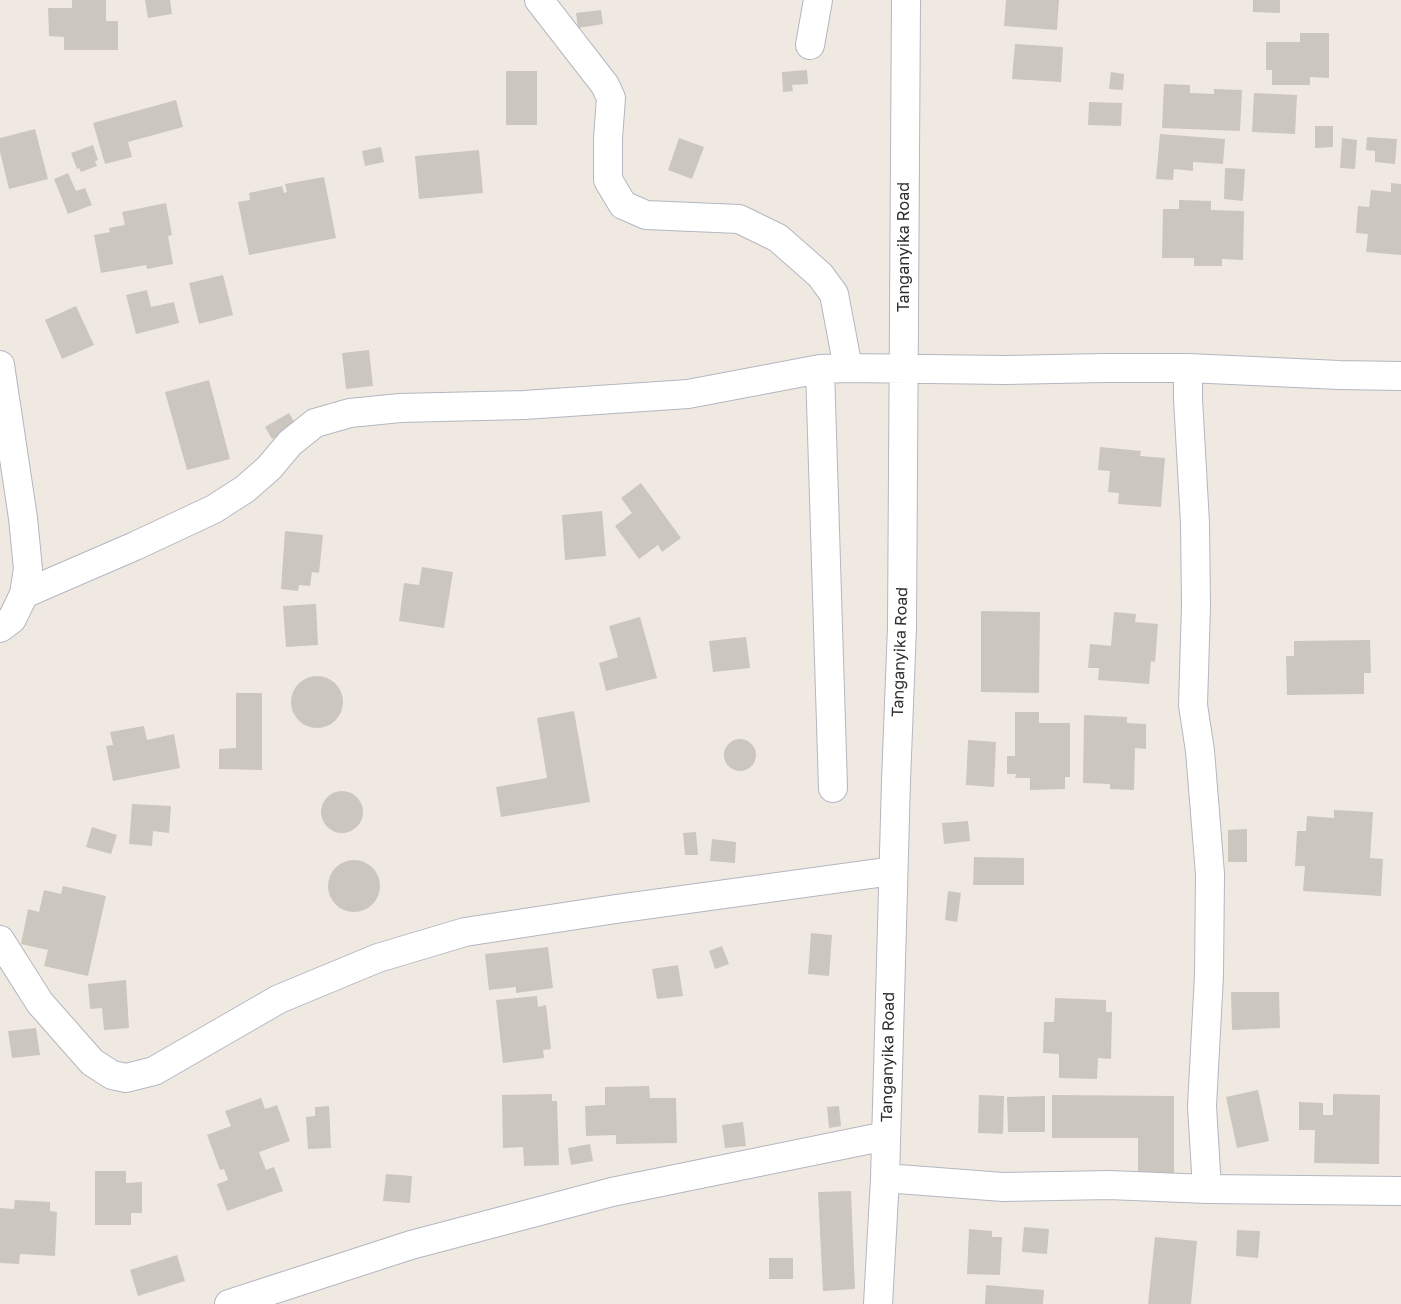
<!DOCTYPE html>
<style>
body{margin:0}
canvas{display:block;background:#efe9e1}
</style>
<canvas width="1401" height="1304"></canvas>
<script>
const context = document.querySelector('canvas').getContext('2d');
context.lineJoin = 'round';
function fill(path, color) {
  context.fillStyle = color;
  context.fill(path, 'evenodd');
}
function poly(rows) {
  const path = new Path2D();
  for (const r of rows) {
    if (r.length === 3) {
      path.moveTo(r[0] + r[2], r[1]);
      path.arc(r[0], r[1], r[2], 0, 2 * Math.PI);
      continue;
    }
    path.moveTo(r[0], r[1]);
    for (let i = 2; i < r.length; i += 2) path.lineTo(r[i], r[i + 1]);
  }
  return path;
}
function stroke(path, color, width, dash) {
  context.strokeStyle = color;
  context.lineWidth = width;
  context.lineCap = dash ? 'butt' : 'round';
  context.setLineDash(dash || []);
  context.stroke(path);
}
function write(font, color, halo, rows, align = 'center') {
  context.font = font + ' "Golos Text",sans-serif';
  context.lineWidth = 4.5;
  context.setLineDash([]);
  context.textBaseline = 'middle';
  context.strokeStyle = halo;
  context.fillStyle = color;
  for (const [text, x, y, turn = 0] of rows) {
    context.save();
    context.translate(x, y);
    context.rotate((+turn || 0) * Math.PI / 180);
    context.textAlign = isNaN(turn) ? turn : align;
    if (halo) context.strokeText(text, 0, 0);
    context.fillText(text, 0, 0);
    context.restore();
  }
}
const building = poly([
 [72,0,106,0,106,21,118,21,118,50,64,50,64,37,49,36,48,8,72,8],
 [145,0,170,0,172,14,148,18],
 [1006,0,1059,0,1057,30,1004,26],
 [1253,0,1280,0,1280,13,1253,12],
 [601,10,603,24,578,28,576,13],
 [1300,33,1329,33,1329,78,1310,77,1310,85,1272,85,1272,70,1266,70,1266,42,1300,42],
 [1015,44,1063,47,1061,82,1012,79],
 [807,70,808,84,792,85,793,91,783,92,782,72],
 [506,71,537,71,537,125,506,125],
 [1111,72,1124,74,1123,90,1109,89],
 [1164,84,1190,85,1190,93,1214,94,1214,89,1242,90,1240,131,1162,128],
 [1254,93,1297,95,1295,134,1252,132],
 [176,100,183,127,128,142,132,157,105,164,93,123],
 [1089,102,1122,103,1121,126,1088,125],
 [1315,126,1333,126,1333,147,1315,148],
 [35,129,48,179,9,189,0,152,0,138],
 [1160,134,1225,139,1223,164,1193,162,1193,171,1174,169,1173,180,1156,179],
 [1367,137,1397,139,1395,164,1375,162,1375,151,1366,150],
 [679,138,704,147,692,179,668,170],
 [1342,138,1357,140,1355,169,1340,168],
 [93,145,98,160,95,161,97,166,81,172,79,168,77,169,71,153],
 [381,147,384,162,365,166,362,151],
 [479,150,483,193,419,199,415,156],
 [1225,168,1245,169,1243,201,1224,199],
 [68,173,76,191,85,188,92,205,68,214,54,179],
 [324,177,336,238,249,255,238,202,250,200,249,193,282,186,284,193,287,192,285,184],
 [1391,183,1401,184,1401,255,1366,252,1368,234,1356,233,1358,206,1369,207,1371,190,1391,192],
 [1179,200,1211,201,1211,210,1244,211,1243,260,1222,259,1222,266,1194,266,1194,258,1162,258,1163,209,1179,209],
 [166,203,172,235,168,236,173,264,147,269,146,265,101,273,94,235,110,232,109,228,125,225,122,212],
 [223,275,233,315,199,324,189,283],
 [147,290,151,307,174,302,179,323,136,334,126,295],
 [76,306,94,345,62,359,45,320],
 [369,350,373,386,346,389,342,353],
 [209,380,230,459,187,470,165,392],
 [289,413,296,425,272,439,265,427],
 [1100,447,1141,451,1140,456,1165,458,1161,507,1118,504,1119,493,1108,492,1110,471,1098,470],
 [641,483,681,538,662,552,658,545,639,559,615,526,632,513,621,498],
 [602,511,606,556,565,560,562,515],
 [285,531,323,535,319,573,312,572,310,586,299,585,298,591,281,589],
 [422,567,453,572,444,628,399,621,404,583,419,585],
 [316,604,318,645,286,647,283,606],
 [981,611,1040,612,1039,693,981,692],
 [1114,612,1136,614,1135,622,1158,624,1155,662,1151,661,1149,684,1098,680,1099,668,1088,668,1090,644,1111,646],
 [640,617,657,678,606,691,599,663,618,657,609,626],
 [746,637,750,668,713,672,709,641],
 [1370,640,1371,673,1364,673,1364,694,1287,695,1286,656,1294,656,1294,641],
 [317,702,26],
 [236,693,262,693,262,770,219,769,219,749,236,748],
 [574,711,590,802,501,817,496,787,547,778,537,718],
 [1015,712,1039,712,1039,723,1070,723,1070,777,1065,777,1065,789,1030,790,1030,778,1015,778,1016,774,1007,774,1007,756,1015,756],
 [1084,715,1127,717,1127,723,1146,724,1146,749,1135,748,1134,790,1110,789,1110,784,1083,783],
 [144,726,147,740,174,734,180,768,113,781,106,746,113,745,110,732],
 [740,755,16],
 [968,740,996,742,994,787,966,785],
 [342,812,21],
 [132,804,171,806,169,833,153,831,152,846,129,844],
 [1334,810,1373,812,1370,858,1383,859,1381,896,1303,891,1305,866,1295,866,1297,831,1306,831,1307,816,1334,818],
 [968,821,970,841,944,844,942,823],
 [92,827,117,835,111,854,86,847],
 [1247,829,1247,862,1228,862,1228,830],
 [696,832,698,855,685,855,683,833],
 [712,839,736,842,735,863,710,861],
 [974,857,1024,858,1024,885,973,885],
 [354,886,26],
 [63,886,106,896,88,976,44,966,48,950,21,944,28,909,39,912,44,890,61,894],
 [948,891,961,893,957,922,945,920],
 [811,933,832,935,829,976,808,974],
 [722,946,729,964,715,969,709,951],
 [548,947,553,988,516,993,516,987,489,990,485,954],
 [678,965,683,996,657,999,652,969],
 [126,980,129,1028,104,1030,102,1008,90,1009,88,984],
 [1231,992,1279,992,1280,1028,1232,1030],
 [537,996,538,1007,546,1005,551,1049,543,1050,544,1058,503,1063,496,1000],
 [1055,998,1106,1000,1106,1012,1112,1012,1111,1059,1098,1058,1097,1079,1059,1078,1059,1054,1043,1053,1044,1022,1054,1022],
 [36,1028,40,1055,12,1058,8,1031],
 [649,1086,650,1098,676,1098,677,1143,616,1144,616,1135,586,1136,585,1106,605,1105,605,1087],
 [1258,1090,1269,1141,1237,1148,1226,1097],
 [552,1094,552,1101,557,1101,559,1165,524,1166,523,1147,503,1148,502,1095],
 [1333,1094,1380,1095,1379,1164,1314,1163,1315,1130,1299,1130,1299,1102,1323,1103,1323,1115,1333,1115],
 [979,1095,1004,1096,1003,1134,978,1133],
 [1052,1095,1174,1096,1174,1175,1138,1174,1138,1138,1052,1138],
 [1045,1096,1045,1132,1008,1132,1007,1097],
 [261,1098,265,1109,277,1105,290,1141,259,1152,266,1170,274,1167,283,1191,227,1211,217,1184,228,1180,224,1169,220,1170,207,1135,231,1126,225,1111],
 [329,1106,331,1148,308,1149,306,1117,315,1116,315,1107],
 [839,1106,841,1126,829,1128,827,1107],
 [743,1122,746,1146,725,1148,722,1125],
 [590,1144,593,1161,571,1165,568,1148],
 [95,1171,126,1171,126,1183,142,1182,142,1213,131,1213,131,1225,95,1225],
 [386,1174,412,1176,410,1203,383,1201],
 [851,1191,855,1289,823,1291,818,1192],
 [15,1200,50,1202,50,1211,57,1212,55,1256,20,1254,19,1264,0,1263,0,1208,14,1209],
 [1024,1227,1049,1229,1047,1254,1022,1252],
 [969,1229,992,1231,992,1237,1002,1237,1000,1275,967,1274],
 [1237,1230,1260,1231,1258,1258,1236,1256],
 [1155,1237,1197,1241,1191,1304,1148,1304],
 [177,1255,185,1281,138,1296,130,1270],
 [769,1258,793,1258,793,1279,769,1279],
 [986,1285,1044,1290,1043,1304,985,1304]
]);
const minor = poly([
 [539,0,605,85,611,98,608,138,608,180,623,205,646,215,739,219,778,238,820,275,834,294,848,368],
 [810,45,818,0],
 [0,365,23,518,28,569,24,594,12,619,0,628],
 [1188,368,1188,399,1195,523,1196,606,1193,705,1200,751,1210,874,1209,975,1202,1106,1207,1189],
 [820,369,833,788],
 [24,594,135,546,214,509,245,489,269,468,290,443,315,423,350,413,400,408,524,405,688,394,820,369,848,368,1006,370,1104,368,1188,368,1339,375,1401,376],
 [0,940,40,1003,92,1062,112,1075,126,1078,154,1071,279,999,378,958,465,932,616,909,893,871],
 [885,1178,1003,1187,1109,1185,1207,1189,1401,1191],
 [229,1304,411,1245,612,1192,886,1136],
 [878,1304,885,1178,896,781,902,627,906,0]
]);
const streetNames = [
 ["Tanganyika Road",904,247,-90],
 ["Tanganyika Road",900,652,-88],
 ["Tanganyika Road",888,1057,-89]
];
fill(building, '#cbc7bf');
stroke(minor, '#b4b7c1', 30);
stroke(minor, '#fff', 28);
write('16px', '#2e2e2e', '#fff', streetNames);
</script>
